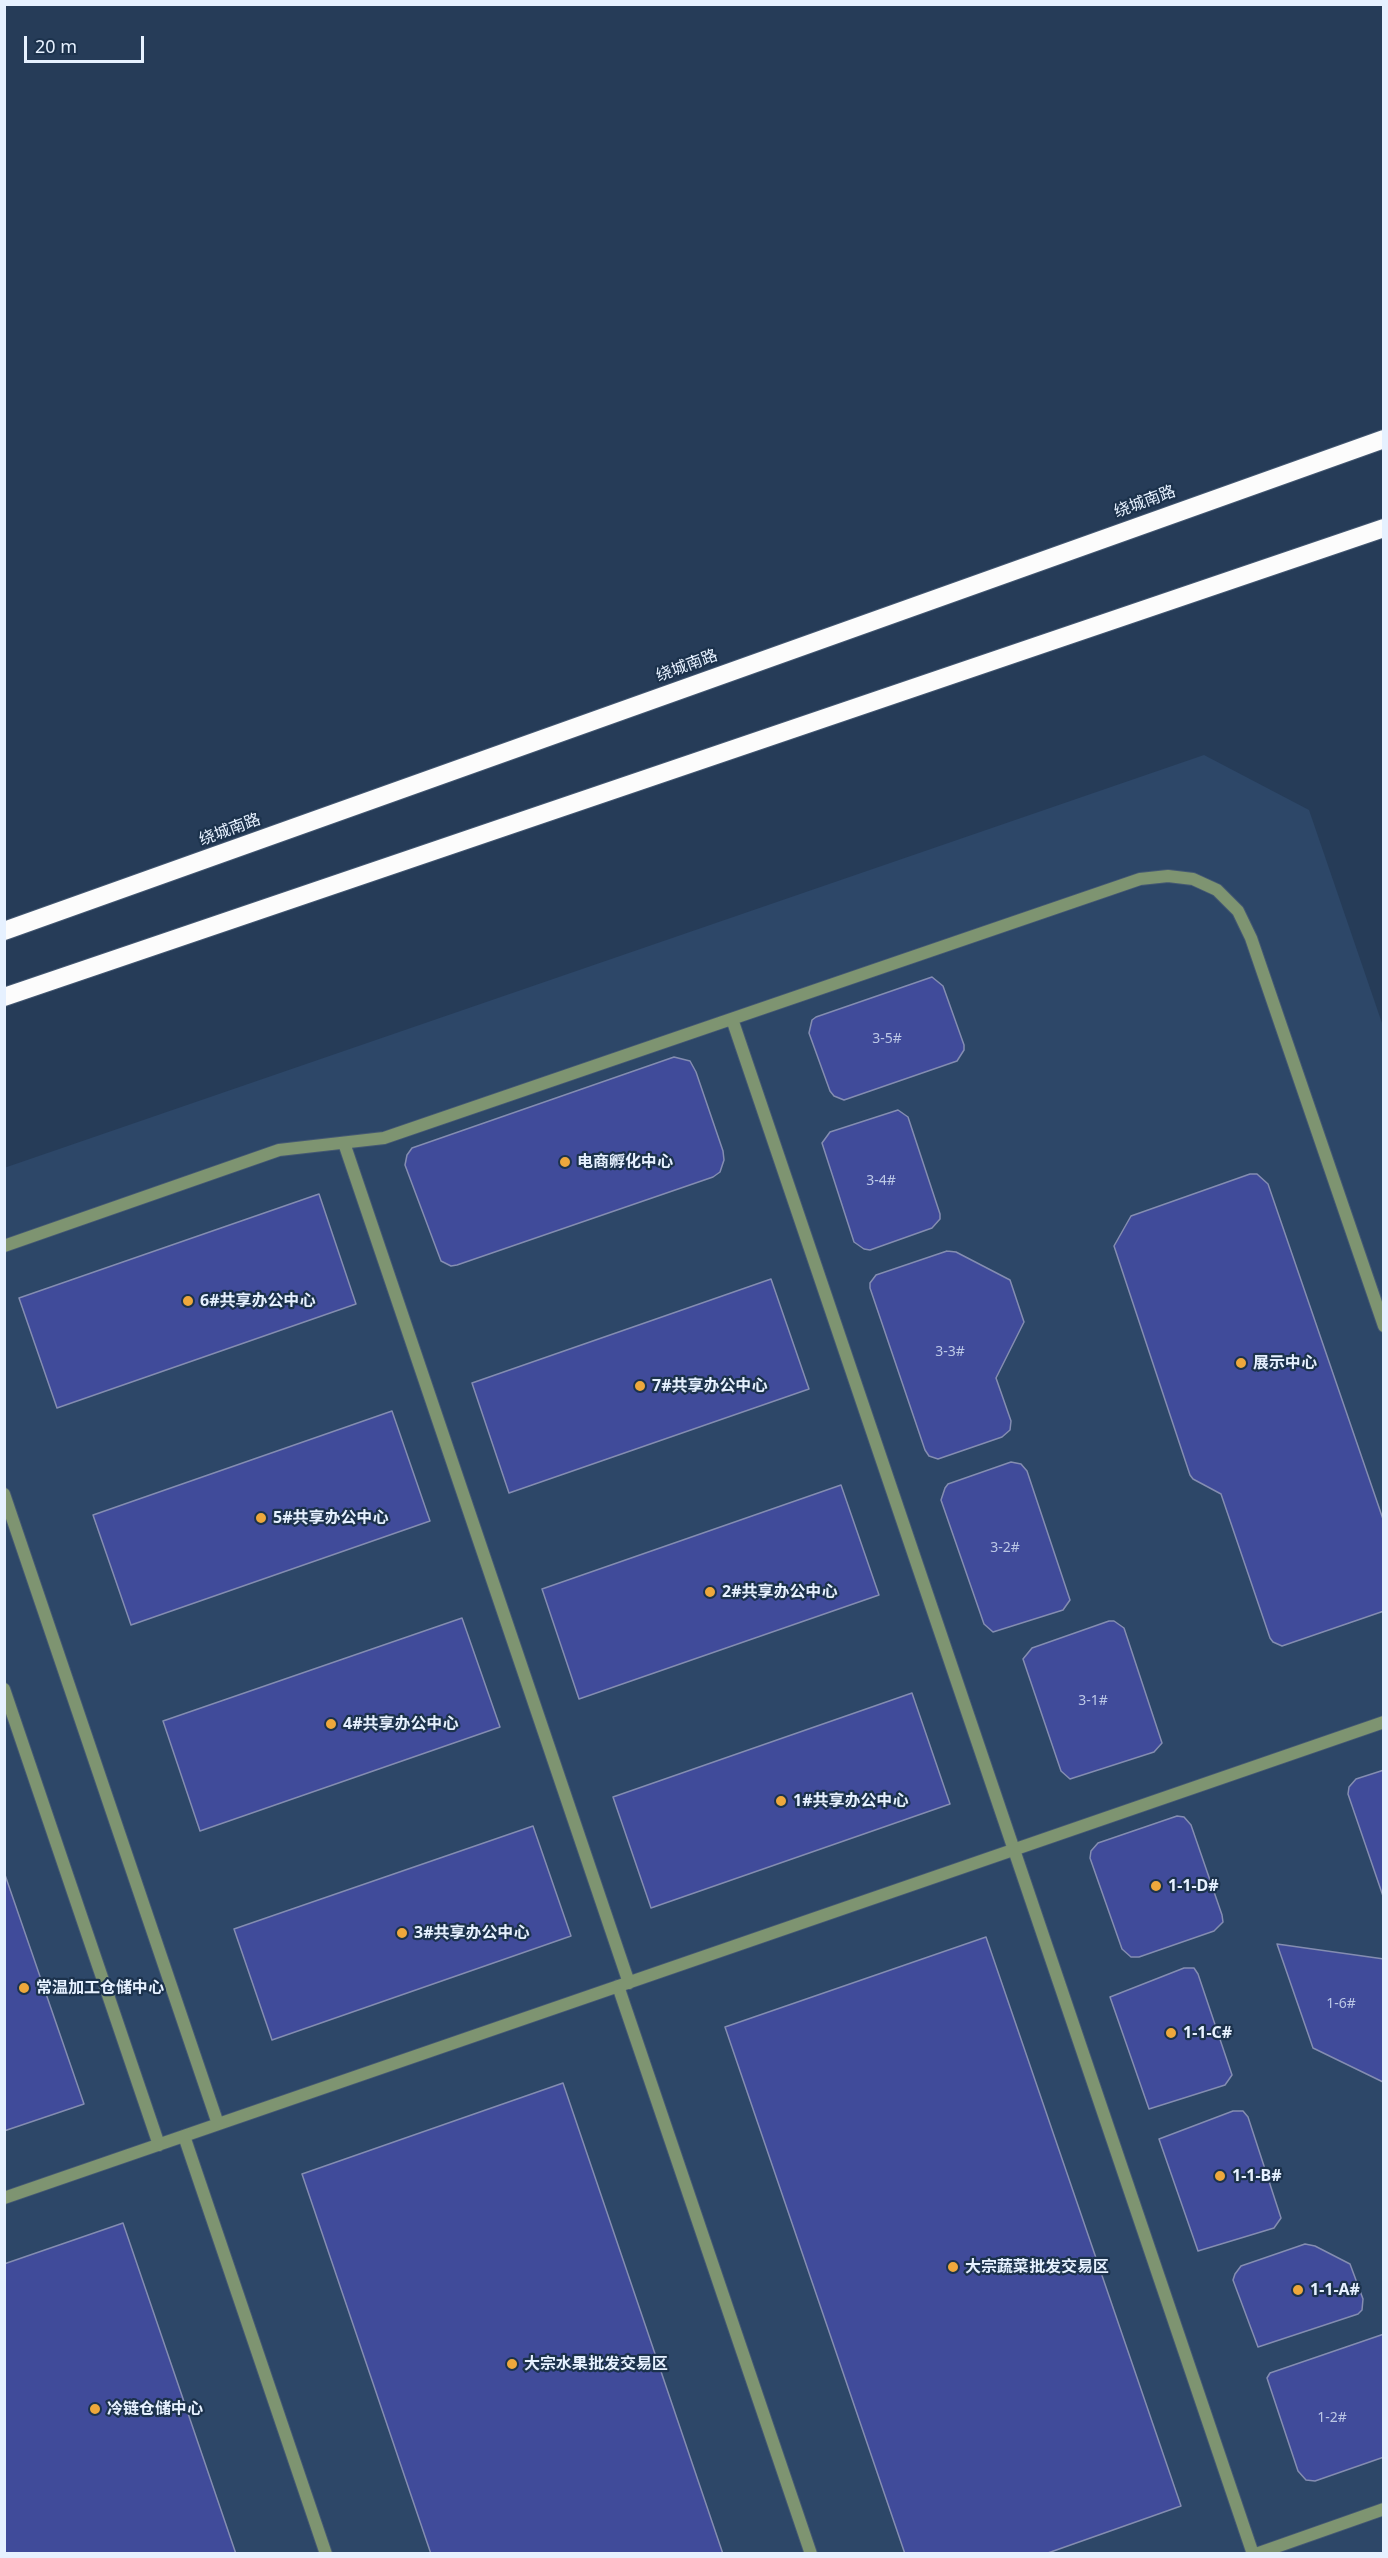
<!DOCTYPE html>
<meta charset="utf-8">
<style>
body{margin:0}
#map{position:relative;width:1388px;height:2558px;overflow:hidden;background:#263c58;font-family:"Noto Sans",sans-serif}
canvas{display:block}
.frame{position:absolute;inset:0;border:6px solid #e6f1ff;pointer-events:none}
.scale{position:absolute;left:24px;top:36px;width:120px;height:27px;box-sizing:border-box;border:3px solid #e6f1ff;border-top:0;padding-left:8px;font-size:18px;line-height:21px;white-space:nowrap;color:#e6f1ff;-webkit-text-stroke:4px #1c324c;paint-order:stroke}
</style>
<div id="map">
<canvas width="1388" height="2558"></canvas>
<div class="frame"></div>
<div class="scale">20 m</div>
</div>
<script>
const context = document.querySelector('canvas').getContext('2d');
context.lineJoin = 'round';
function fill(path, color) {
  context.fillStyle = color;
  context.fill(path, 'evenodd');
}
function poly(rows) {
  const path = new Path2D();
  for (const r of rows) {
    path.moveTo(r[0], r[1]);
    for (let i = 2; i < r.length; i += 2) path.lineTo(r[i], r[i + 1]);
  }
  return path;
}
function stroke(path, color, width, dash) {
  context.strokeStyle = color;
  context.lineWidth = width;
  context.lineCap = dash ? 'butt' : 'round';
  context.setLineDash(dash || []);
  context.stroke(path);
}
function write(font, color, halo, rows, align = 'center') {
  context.font = font + ' "Noto Sans","Noto Sans SC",sans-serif';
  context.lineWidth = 4.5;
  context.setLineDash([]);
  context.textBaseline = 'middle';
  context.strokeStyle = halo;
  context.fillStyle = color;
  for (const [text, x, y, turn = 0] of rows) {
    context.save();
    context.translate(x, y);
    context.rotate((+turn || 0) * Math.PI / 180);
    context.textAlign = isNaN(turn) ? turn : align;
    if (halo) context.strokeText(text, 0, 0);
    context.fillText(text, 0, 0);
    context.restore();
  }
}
const built = poly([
 [1204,755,1309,810,1384,1029,1383,2553,5,2553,4,1168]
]);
const building = poly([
 [932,977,943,986,964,1045,964,1050,957,1061,844,1100,834,1096,830,1091,809,1033,812,1020,816,1017,932,977],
 [674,1057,690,1061,696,1072,723,1151,724,1160,720,1172,713,1177,457,1265,451,1266,441,1261,405,1165,407,1155,412,1148,674,1057],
 [898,1110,908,1117,940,1214,940,1219,932,1228,870,1250,864,1249,854,1242,822,1143,830,1132,898,1110],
 [1250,1174,1257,1174,1268,1184,1384,1522,1384,1611,1282,1646,1273,1642,1270,1638,1221,1494,1193,1479,1190,1475,1114,1246,1131,1216,1250,1174],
 [319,1194,356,1304,57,1408,19,1298,319,1194],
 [947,1251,956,1252,1010,1280,1024,1322,996,1378,1011,1421,1010,1430,1002,1437,938,1459,929,1456,925,1450,870,1288,870,1283,876,1275,947,1251],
 [771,1279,809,1389,509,1493,472,1383,771,1279],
 [392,1411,430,1521,131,1625,93,1515,392,1411],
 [1011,1462,1021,1464,1027,1471,1070,1600,1063,1610,993,1632,984,1624,941,1500,945,1488,948,1484,1011,1462],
 [841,1485,879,1595,579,1699,542,1589,841,1485],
 [462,1618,500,1727,200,1831,163,1721,462,1618],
 [1109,1621,1114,1621,1124,1628,1162,1743,1154,1752,1070,1779,1061,1771,1023,1659,1032,1648,1109,1621],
 [912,1693,950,1804,651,1908,613,1797,912,1693],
 [1384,1770,1384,1899,1348,1794,1349,1787,1356,1779,1384,1770],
 [1177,1816,1184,1817,1191,1825,1222,1915,1223,1922,1214,1931,1139,1957,1131,1957,1122,1949,1090,1858,1091,1851,1098,1843,1177,1816],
 [533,1826,571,1936,272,2040,234,1929,533,1826],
 [4,1872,84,2104,4,2131,4,1872],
 [986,1937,1181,2506,1045,2554,905,2554,725,2027,986,1937],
 [1277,1944,1384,1959,1383,2082,1313,2048,1277,1944],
 [1184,1968,1194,1968,1198,1974,1232,2075,1225,2085,1149,2109,1110,1997,1184,1968],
 [563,2083,723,2554,431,2554,302,2174,563,2083],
 [1233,2111,1243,2111,1248,2117,1281,2218,1274,2228,1198,2251,1159,2139,1233,2111],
 [123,2223,236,2554,4,2554,4,2264,123,2223],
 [1305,2244,1315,2246,1350,2264,1363,2299,1362,2310,1358,2314,1258,2347,1233,2280,1235,2274,1241,2266,1305,2244],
 [1384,2334,1384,2457,1315,2481,1306,2480,1298,2471,1267,2378,1270,2373,1384,2334]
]);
const lane = poly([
 [732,1019,1253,2554],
 [344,1143,629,1983],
 [4,1246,279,1150,384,1138,1140,879,1168,876,1193,879,1217,890,1238,911,1251,938,1384,1326],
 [4,1494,218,2124],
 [4,1689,159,2145],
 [618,1986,811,2554],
 [184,2136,326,2554],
 [4,2198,1384,1722],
 [1256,2554,1384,2509]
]);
const highway = poly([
 [4,931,1384,439],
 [4,997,1384,528]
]);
const markers = [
 [565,1162,6,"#eea83c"],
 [188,1301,6,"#eea83c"],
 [1241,1363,6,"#eea83c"],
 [640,1386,6,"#eea83c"],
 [261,1518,6,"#eea83c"],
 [710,1592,6,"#eea83c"],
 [331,1724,6,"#eea83c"],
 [781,1801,6,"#eea83c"],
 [1156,1886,6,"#eea83c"],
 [402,1933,6,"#eea83c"],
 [24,1988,6,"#eea83c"],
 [1171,2033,6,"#eea83c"],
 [1220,2176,6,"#eea83c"],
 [953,2267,6,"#eea83c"],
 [1298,2290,6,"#eea83c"],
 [512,2364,6,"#eea83c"],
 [95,2409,6,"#eea83c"]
];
const numberNames = [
 ["3-5#",887,1039],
 ["3-4#",881,1181],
 ["3-3#",950,1352],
 ["3-2#",1005,1548],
 ["3-1#",1093,1701],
 ["1-6#",1341,2004],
 ["1-2#",1332,2418]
];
const streetNames = [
 ["绕城南路",1145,502,-20],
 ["绕城南路",687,666,-20],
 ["绕城南路",230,830,-20]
];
const poiNames = [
 ["电商孵化中心",577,1162],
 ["6#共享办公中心",200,1301],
 ["展示中心",1253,1363],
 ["7#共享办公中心",652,1386],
 ["5#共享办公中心",273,1518],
 ["2#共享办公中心",722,1592],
 ["4#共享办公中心",343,1724],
 ["1#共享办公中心",793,1801],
 ["1-1-D#",1168,1886],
 ["3#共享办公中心",414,1933],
 ["常温加工仓储中心",36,1988],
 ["1-1-C#",1183,2033],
 ["1-1-B#",1232,2176],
 ["大宗蔬菜批发交易区",965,2267],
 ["1-1-A#",1310,2290],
 ["大宗水果批发交易区",524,2364],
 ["冷链仓储中心",107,2409]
];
fill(built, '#2d4768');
fill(building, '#404b9a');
stroke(building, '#848db1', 1.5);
stroke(lane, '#455973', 14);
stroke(highway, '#455973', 20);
stroke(lane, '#7e9471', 12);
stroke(highway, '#fcfcfc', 18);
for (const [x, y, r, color] of markers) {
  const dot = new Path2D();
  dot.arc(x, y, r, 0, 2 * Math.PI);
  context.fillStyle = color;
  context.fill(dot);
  stroke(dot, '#1c324c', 2);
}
write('14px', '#bcc8e6', null, numberNames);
write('16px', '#e6f1ff', '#1c324c', streetNames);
write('bold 16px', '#e6f1ff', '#1c324c', poiNames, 'left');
</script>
